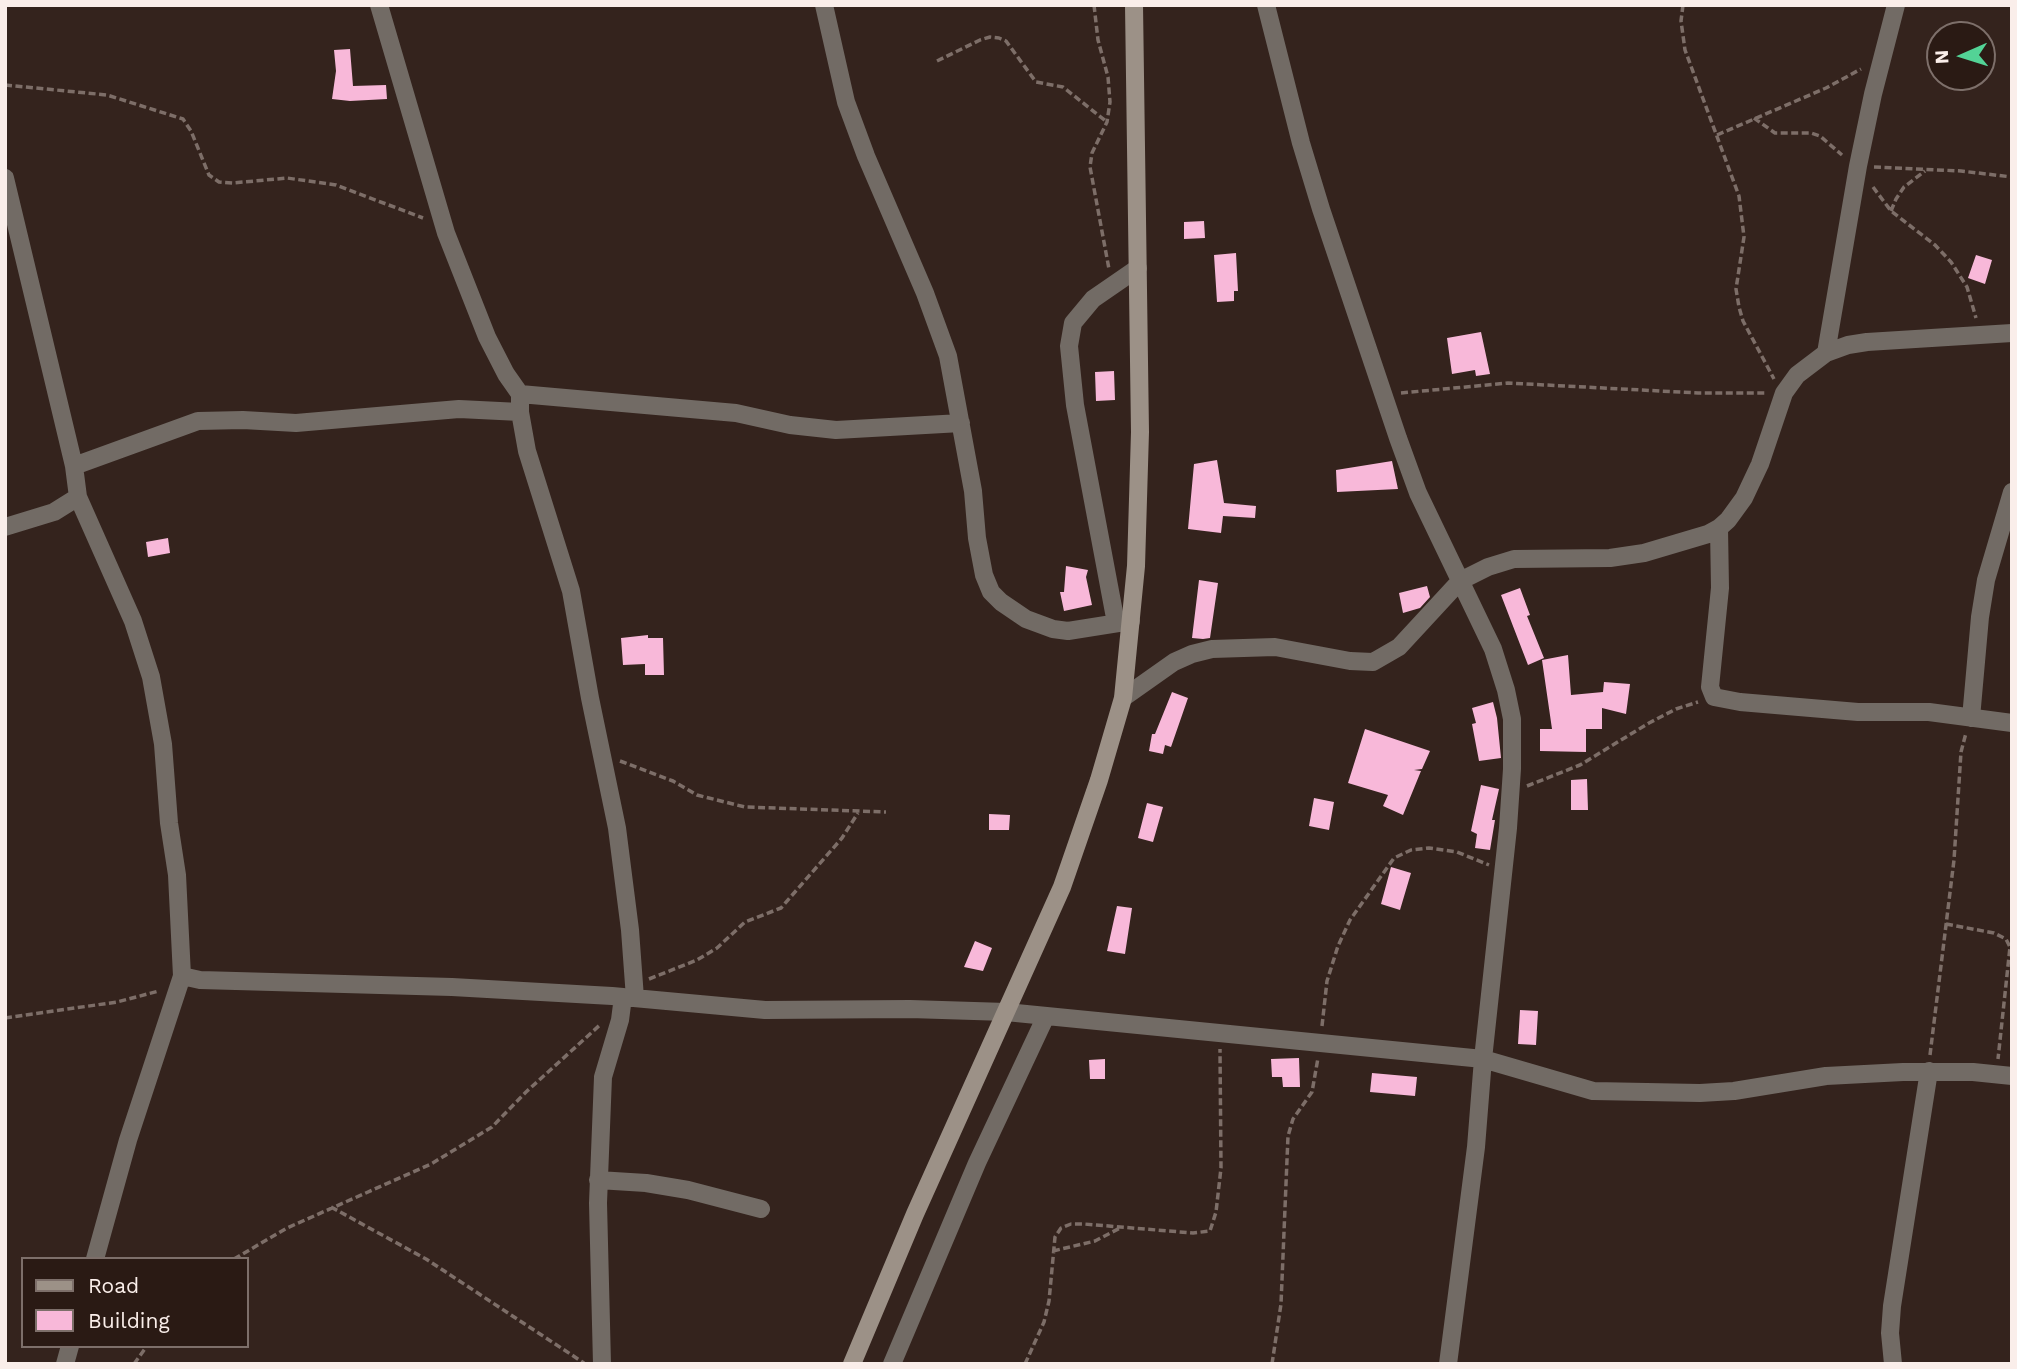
<!DOCTYPE html>
<style>
body{margin:0}
#map{position:relative;width:2017px;height:1369px;overflow:hidden;background:#34231d;font-family:"Work Sans",sans-serif}
canvas{display:block}
.frame{position:absolute;inset:0;border:7px solid #faeeea;pointer-events:none}
.legend{position:absolute;left:21px;top:1257px;width:228px;height:91px;box-sizing:border-box;background:#2a1a14;border:2px solid #7d6f6a;margin:0;padding:9px 12px;list-style:none;font-size:21px;color:#faeeea}
.legend li{display:flex;align-items:center;gap:14px;height:35px}
.legend b{width:35px;border:2px solid #7d6f6a}
.north{position:absolute;left:1926px;top:21px;width:70px;height:70px;box-sizing:border-box;background:#2a1a14;border:2px solid #7d6f6a;border-radius:50%;rotate:267deg;font-size:19px;font-weight:700;line-height:28px;text-align:center;color:#faeeea}
.north::after{content:'';display:block;margin:auto;width:24px;height:32px;background:#53d396;clip-path:polygon(50% 0,100% 100%,50% 72%,0 100%)}
</style>
<div id="map">
<canvas width="2017" height="1369"></canvas>
<div class="frame"></div>
<ul class="legend">
<li><b style="height:9px;background:#9c9187"></b>Road</li>
<li><b style="height:19px;background:#f8b8d9"></b>Building</li>
</ul>
<div class="north">N</div>
</div>
<script>
const context = document.querySelector('canvas').getContext('2d');
context.lineJoin = 'round';
function fill(path, color) {
  context.fillStyle = color;
  context.fill(path, 'evenodd');
}
function poly(rows) {
  const path = new Path2D();
  for (const r of rows) {
    path.moveTo(r[0], r[1]);
    for (let i = 2; i < r.length; i += 2) path.lineTo(r[i], r[i + 1]);
  }
  return path;
}
function stroke(path, color, width, dash) {
  context.strokeStyle = color;
  context.lineWidth = width;
  context.lineCap = dash ? 'butt' : 'round';
  context.setLineDash(dash || []);
  context.stroke(path);
}
const building = poly([
 [350,49,353,86,386,85,387,99,350,101,332,99,336,71,334,50],
 [1204,221,1205,238,1184,239,1184,222],
 [1236,253,1238,291,1234,291,1234,301,1217,302,1214,255],
 [1976,255,1992,260,1985,284,1968,278],
 [1481,332,1490,374,1476,376,1475,370,1452,374,1447,338],
 [1114,371,1115,400,1096,401,1095,372],
 [1217,460,1224,503,1256,506,1255,518,1223,516,1221,533,1188,529,1194,464],
 [1392,461,1398,489,1337,492,1336,470],
 [168,538,170,553,148,557,146,542],
 [1066,566,1088,570,1086,577,1092,605,1064,611,1060,592,1064,592],
 [1199,580,1218,583,1210,638,1203,639,1192,638],
 [1427,586,1430,597,1420,608,1403,613,1399,593],
 [1520,588,1530,615,1527,616,1544,658,1528,665,1501,595],
 [648,635,648,638,663,638,664,675,645,675,645,664,623,665,621,638],
 [1568,655,1571,695,1603,692,1604,682,1630,684,1626,714,1602,708,1602,729,1586,729,1586,752,1540,751,1540,729,1552,729,1542,660],
 [1172,692,1188,698,1171,747,1165,745,1163,754,1149,751,1152,734,1155,734],
 [1493,702,1497,718,1501,758,1479,761,1472,724,1476,723,1472,708],
 [1365,729,1430,751,1422,769,1414,770,1421,771,1403,815,1383,806,1388,795,1348,783],
 [1587,779,1588,810,1571,810,1571,780],
 [1481,785,1499,789,1492,820,1495,820,1490,850,1475,848,1477,834,1471,831],
 [1314,798,1334,802,1329,830,1309,826],
 [1147,803,1163,807,1153,842,1138,838],
 [989,814,1010,815,1009,830,989,830],
 [1391,867,1411,873,1400,910,1381,904],
 [1117,906,1132,908,1125,954,1107,951],
 [975,941,992,948,983,971,964,967],
 [1520,1010,1538,1011,1536,1045,1518,1044],
 [1299,1058,1300,1087,1283,1087,1282,1077,1272,1077,1271,1059],
 [1105,1059,1105,1079,1090,1079,1089,1060],
 [1372,1073,1417,1077,1415,1096,1370,1092]
]);
const path = poly([
 [1094,5,1098,40,1108,77,1110,102,1107,122,1092,153,1090,167,1109,269],
 [1683,5,1681,21,1685,50,1739,196,1744,237,1736,289,1739,307,1743,321,1774,379],
 [937,61,980,40,990,37,999,38,1006,41,1036,82,1063,87,1107,122],
 [5,85,107,95,183,119,191,131,209,175,219,182,233,183,287,178,336,185,423,218],
 [1754,118,1775,133,1811,133,1820,136,1842,155],
 [1717,135,1826,88,1861,69],
 [1874,167,1961,171,2012,177],
 [1873,187,1891,211,1935,245,1951,262,1967,287,1976,318],
 [1891,211,1896,199,1904,187,1925,171],
 [1401,393,1508,383,1698,393,1767,393],
 [620,761,673,781,697,795,745,807,886,812],
 [1527,786,1580,765,1649,723,1676,709,1698,702],
 [1946,924,1994,933,2006,939,2010,947,1998,1059],
 [649,979,697,960,717,948,745,922,781,908,842,838,858,813],
 [5,1018,117,1002,159,991],
 [1322,1026,1327,981,1338,946,1350,920,1394,858,1411,850,1429,848,1457,852,1489,865],
 [1930,1055,1954,860,1961,752,1966,733],
 [331,1207,426,1259,584,1363],
 [1053,1251,1095,1241,1120,1228],
 [234,1259,287,1228,431,1164,492,1127,526,1092,601,1024],
 [134,1364,147,1346],
 [1025,1364,1044,1322,1049,1301,1055,1237,1061,1228,1071,1224,1084,1224,1193,1233,1210,1231,1216,1212,1221,1168,1220,1049],
 [1272,1364,1281,1304,1288,1136,1293,1119,1312,1092,1318,1058]
]);
const street = poly([
 [379,5,446,233,487,337,506,374,520,394,520,412,527,451,571,591,590,698,617,828,630,930,635,998],
 [824,5,846,102,866,156,925,293,948,356,973,491,977,538,984,575,991,592,1001,602,1026,619,1053,629,1068,631,1131,621],
 [1266,5,1301,143,1321,209,1398,438,1418,493,1493,649,1506,690,1512,719,1512,769,1508,828,1483,1059,1476,1147,1448,1364],
 [5,178,74,466,78,497,133,621,151,677,163,744,169,823,177,875,182,976,128,1140,95,1259],
 [1826,353,1858,166,1873,94,1896,5],
 [520,394,736,413,790,425,836,430,961,423],
 [74,466,198,421,243,420,296,423,459,409,520,412],
 [5,527,54,512,78,497],
 [1719,528,1720,588,1710,687,1714,697,1740,702,1858,712,1929,712,2012,723],
 [1116,623,1075,405,1069,346,1073,323,1093,299,1138,268],
 [1123,698,1174,662,1192,654,1212,649,1275,647,1350,661,1373,662,1399,647,1460,581,1488,567,1514,559,1610,558,1644,553,1708,534,1719,528,1728,520,1744,498,1760,464,1784,393,1797,375,1826,353,1848,345,1867,342,2012,333],
 [1971,718,1980,617,1986,580,2012,492],
 [182,976,200,980,452,987,612,996,765,1010,910,1009,1006,1012,1483,1059,1593,1091,1700,1093,1734,1091,1826,1076,1903,1072,1973,1072,2012,1076],
 [598,1180,646,1183,688,1190,761,1209],
 [65,1364,70,1346],
 [602,1364,598,1203,603,1077,620,1020,623,997],
 [892,1364,977,1163,1046,1016],
 [1893,1364,1890,1333,1892,1306,1929,1071]
]);
const secondary = poly([
 [852,1364,915,1214,1062,887,1099,780,1123,698,1136,566,1140,432,1134,5]
]);
fill(building, '#f8b8d9');
stroke(path, '#7d6e68', 3.5, [7, 3.5]);
stroke(street, '#726b65', 18);
stroke(secondary, '#9c9187', 18);
</script>
